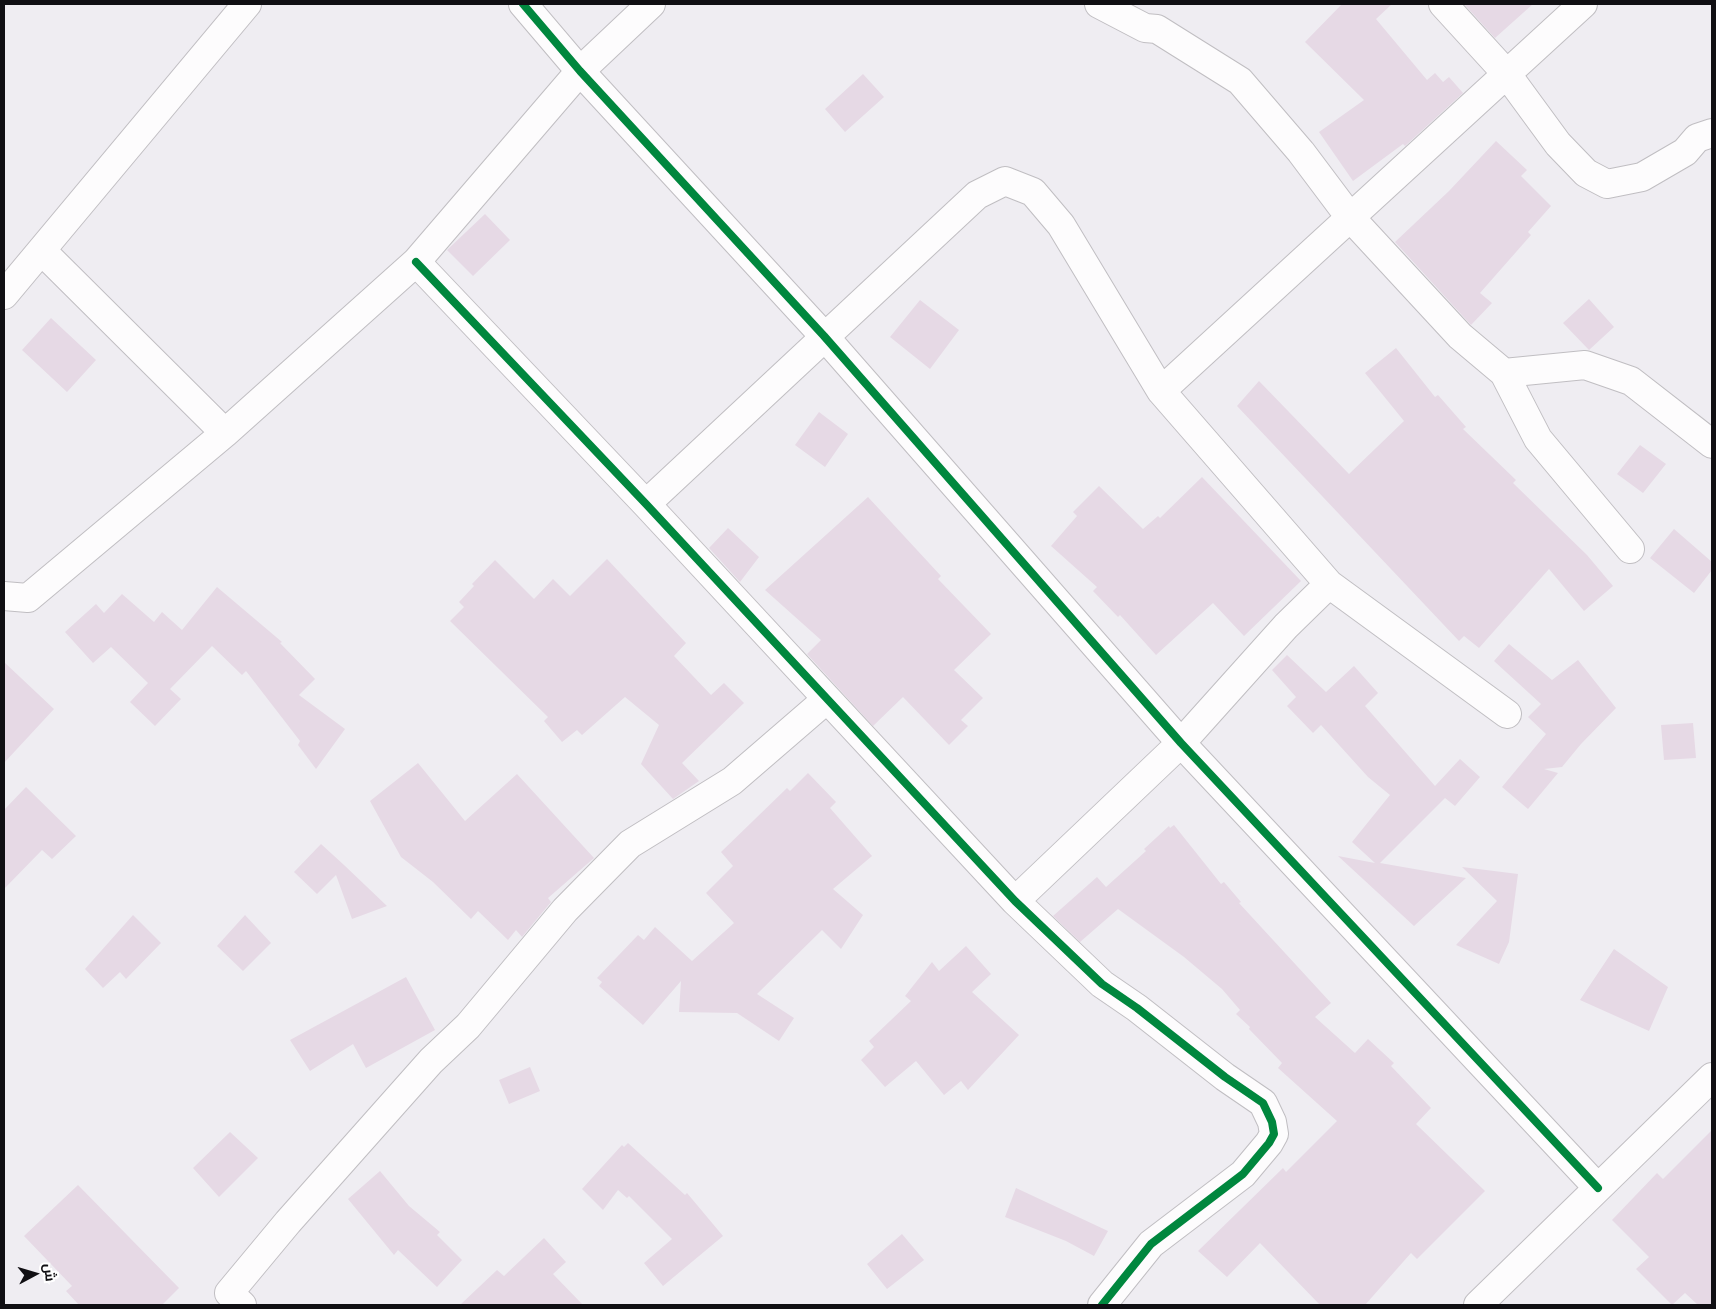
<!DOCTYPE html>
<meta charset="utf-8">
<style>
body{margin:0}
#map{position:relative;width:1716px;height:1309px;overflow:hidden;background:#efedf2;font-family:Montserrat,Cairo,sans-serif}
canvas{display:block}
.frame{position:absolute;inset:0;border:5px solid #100f13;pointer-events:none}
.north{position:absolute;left:10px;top:1249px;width:50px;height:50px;-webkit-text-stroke:4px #fff;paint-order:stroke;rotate:84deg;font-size:14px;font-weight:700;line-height:20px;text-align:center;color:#100f13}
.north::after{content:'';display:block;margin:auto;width:18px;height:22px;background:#100f13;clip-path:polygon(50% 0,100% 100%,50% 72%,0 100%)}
</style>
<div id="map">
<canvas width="1716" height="1309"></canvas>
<div class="frame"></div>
<div class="north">ش</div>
</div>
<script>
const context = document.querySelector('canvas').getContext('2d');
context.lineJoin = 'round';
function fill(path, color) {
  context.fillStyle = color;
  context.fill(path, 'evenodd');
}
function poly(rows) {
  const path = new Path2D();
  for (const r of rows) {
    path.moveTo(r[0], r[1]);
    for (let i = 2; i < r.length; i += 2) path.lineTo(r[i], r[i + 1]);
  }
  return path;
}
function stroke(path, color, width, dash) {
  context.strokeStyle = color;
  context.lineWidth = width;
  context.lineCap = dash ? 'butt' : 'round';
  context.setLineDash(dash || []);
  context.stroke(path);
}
const building = poly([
 [1342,4,1392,4,1376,19,1427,80,1435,73,1443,82,1449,77,1463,93,1405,146,1403,144,1353,181,1319,132,1364,100,1305,42],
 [1464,4,1533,4,1495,38],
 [863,74,884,97,845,132,825,109],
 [1496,141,1527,170,1521,176,1551,206,1528,232,1531,235,1480,293,1492,303,1471,325,1395,242,1449,191],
 [485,214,510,240,473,276,447,250],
 [1589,299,1614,327,1589,350,1563,323],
 [920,300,959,330,930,369,890,337],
 [51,318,96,360,67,392,22,350],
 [1396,348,1435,397,1438,395,1466,427,1463,429,1516,480,1513,483,1587,555,1613,586,1584,611,1549,569,1479,648,1464,636,1459,641,1237,406,1259,381,1349,474,1404,421,1365,373],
 [819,412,848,434,825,467,795,445],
 [1640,445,1666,464,1643,493,1617,474],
 [1202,477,1301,581,1244,636,1213,603,1156,655,1120,615,1118,617,1093,591,1097,587,1051,546,1077,516,1073,512,1099,486,1143,529,1158,516,1160,518],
 [868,497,941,576,938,579,991,634,954,670,983,698,961,720,968,726,949,745,903,697,873,726,807,654,821,640,765,590],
 [728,528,759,557,740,582,709,548],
 [1674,529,1712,562,1712,570,1694,593,1650,558],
 [607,559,686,643,674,656,711,695,724,683,744,703,682,763,699,781,673,799,641,764,659,725,625,697,582,735,577,730,562,742,544,721,548,717,450,621,464,607,459,602,474,586,472,584,495,560,534,599,553,579,570,596],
 [217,587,282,642,280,643,315,679,299,695,345,729,316,769,298,745,300,741,246,671,242,675,212,646,170,689,181,699,155,726,130,702,148,683,111,647,93,663,65,632,96,604,104,613,122,594,154,622,162,612,182,630],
 [1509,644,1552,680,1578,660,1616,708,1581,744,1562,767,1544,769,1558,773,1528,809,1502,787,1546,734,1528,717,1541,704,1494,661],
 [1287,655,1326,692,1354,666,1378,693,1365,706,1435,786,1460,759,1480,777,1455,806,1445,798,1380,863,1466,878,1414,926,1338,856,1375,863,1352,842,1390,795,1368,777,1321,725,1313,733,1287,706,1296,697,1272,670],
 [4,662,54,709,4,763],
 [1693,723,1696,758,1664,760,1661,725],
 [418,763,465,821,517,774,594,858,548,898,551,902,522,937,516,930,508,940,478,911,471,919,433,882,401,857,370,801],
 [808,773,836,802,830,808,872,856,833,889,863,915,841,949,822,930,757,994,794,1018,779,1041,737,1013,679,1012,681,981,643,1025,599,986,602,982,597,978,638,935,644,940,655,927,692,961,734,923,706,893,733,866,721,852,787,788,790,791],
 [26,787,76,836,52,859,42,850,4,889,4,810],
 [1174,825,1221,884,1224,882,1241,902,1239,903,1331,1003,1315,1017,1355,1053,1368,1039,1394,1063,1391,1066,1431,1108,1416,1124,1485,1191,1417,1259,1411,1253,1365,1305,1320,1305,1260,1243,1227,1277,1198,1251,1283,1168,1286,1172,1337,1121,1278,1068,1282,1063,1249,1029,1250,1027,1236,1014,1240,1010,1222,989,1184,957,1118,909,1080,942,1053,916,1097,877,1106,887,1146,851,1144,849,1169,826,1170,828],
 [321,844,344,865,387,906,352,919,336,875,317,894,294,872],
 [1462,867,1518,874,1509,942,1499,964,1456,945,1497,901],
 [133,915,161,943,126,979,120,972,103,988,85,969],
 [245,915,271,943,243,971,217,946],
 [966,946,991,974,972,992,1019,1035,968,1090,961,1081,944,1095,916,1061,885,1087,861,1060,874,1047,869,1041,911,1001,905,996,932,962,939,971],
 [1614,949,1668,987,1649,1031,1580,1000],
 [406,977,435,1030,366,1068,353,1044,310,1071,290,1040],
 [530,1067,540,1091,509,1104,499,1080],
 [1712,1130,1712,1305,1698,1305,1685,1293,1672,1305,1636,1269,1649,1257,1612,1220,1657,1173,1663,1179],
 [230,1132,258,1158,219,1197,193,1168],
 [628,1143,685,1195,687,1193,723,1236,663,1286,644,1263,672,1239,629,1196,627,1198,618,1190,603,1210,582,1189,622,1145,624,1147],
 [380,1171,409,1206,440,1232,437,1235,462,1260,437,1287,398,1250,394,1255,348,1199],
 [78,1185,179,1288,162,1305,79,1305,66,1291,72,1286,24,1236],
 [1016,1188,1108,1231,1094,1256,1066,1241,1005,1217],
 [902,1234,924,1260,887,1289,867,1264],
 [544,1238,566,1262,553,1274,583,1305,460,1305,497,1270,504,1276]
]);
const street = poly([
 [523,4,580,71,824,336,1181,743,1598,1188],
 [1099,4,1145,28,1157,29,1240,81,1301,152,1349,216,1460,336,1504,373,1538,439,1630,549],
 [1443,4,1506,73,1558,144,1586,173,1607,184,1642,177,1685,152,1697,138,1712,133],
 [42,251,225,433],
 [416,262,646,504,1015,901,1102,984,1137,1008,1225,1077,1263,1103,1272,1122,1274,1134,1269,1143,1243,1174,1151,1244,1102,1305],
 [1504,373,1585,365,1631,381,1712,444],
 [1161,391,1583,4],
 [646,504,977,195,1005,181,1033,192,1061,225,1161,391,1329,584,1286,626,1181,743,1015,901],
 [1329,584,1507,714],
 [4,596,28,598,225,433,416,262,580,71,651,4],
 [242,1305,229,1293,288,1222,431,1061,468,1026,565,910,630,844,732,781,827,699],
 [1478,1305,1712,1077]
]);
const secondary = poly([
 [4,295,247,4]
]);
const cycleway = poly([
 [523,4,580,71,824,336,1181,743,1598,1188],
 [416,262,646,504,1015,901,1102,984,1137,1008,1225,1077,1263,1103,1272,1122,1274,1134,1269,1143,1243,1174,1151,1244,1102,1305]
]);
fill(building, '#e6d9e5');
stroke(street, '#c0bec2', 30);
stroke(secondary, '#c0bec2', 30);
stroke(street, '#fdfcfd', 28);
stroke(secondary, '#fdfcfd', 28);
stroke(cycleway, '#00873e', 8);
</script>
